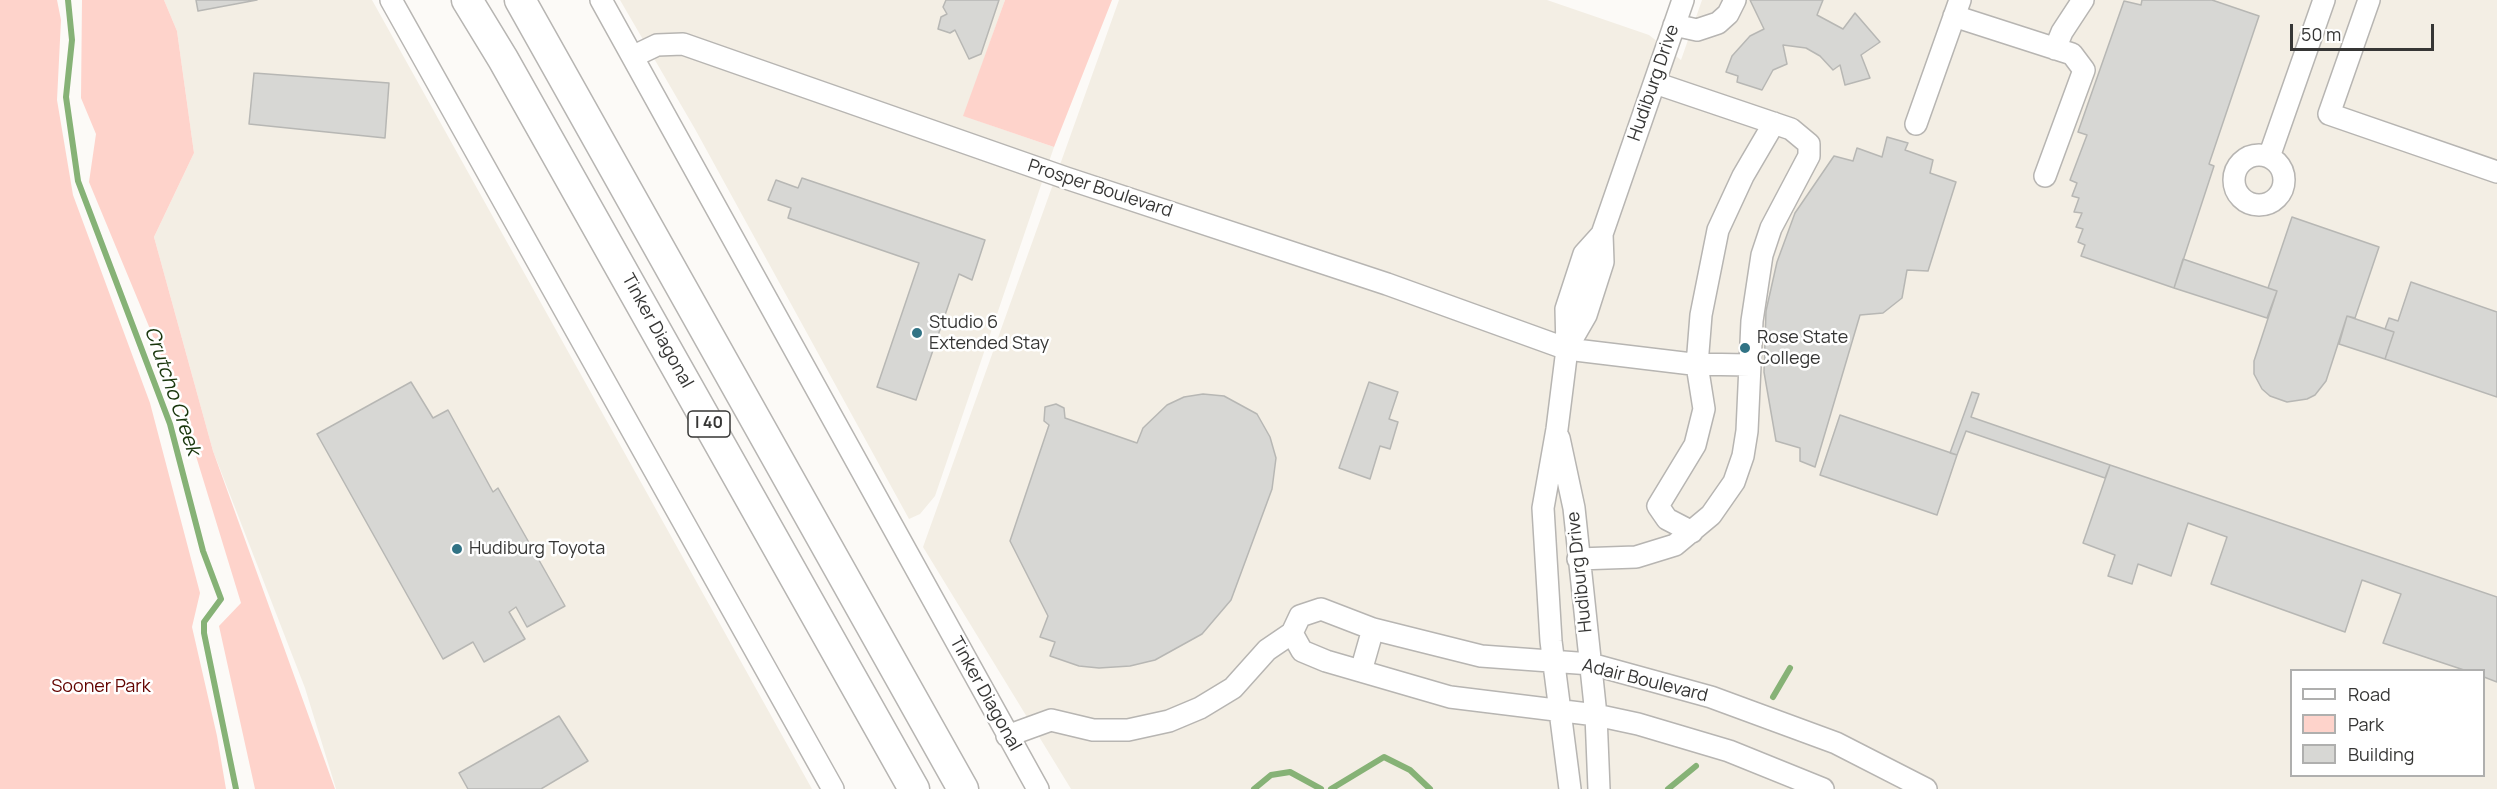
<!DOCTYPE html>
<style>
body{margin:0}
#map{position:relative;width:2497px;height:789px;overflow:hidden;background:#fcfaf7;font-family:Manrope,sans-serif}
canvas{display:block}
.legend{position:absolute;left:2290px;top:669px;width:195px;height:108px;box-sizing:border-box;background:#fff;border:2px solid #afafae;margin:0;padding:8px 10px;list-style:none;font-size:18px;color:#363635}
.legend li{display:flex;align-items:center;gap:12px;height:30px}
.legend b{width:30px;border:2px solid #afafae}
.scale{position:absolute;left:2290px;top:24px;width:144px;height:27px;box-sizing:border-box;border:3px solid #363635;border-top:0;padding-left:8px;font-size:18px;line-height:21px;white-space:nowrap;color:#363635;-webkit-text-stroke:4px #fff;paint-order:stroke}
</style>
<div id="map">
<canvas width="2497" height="789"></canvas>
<ul class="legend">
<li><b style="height:8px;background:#fff"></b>Road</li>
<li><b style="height:16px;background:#fed3cb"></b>Park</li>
<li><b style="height:16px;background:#d7d7d4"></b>Building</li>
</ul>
<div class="scale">50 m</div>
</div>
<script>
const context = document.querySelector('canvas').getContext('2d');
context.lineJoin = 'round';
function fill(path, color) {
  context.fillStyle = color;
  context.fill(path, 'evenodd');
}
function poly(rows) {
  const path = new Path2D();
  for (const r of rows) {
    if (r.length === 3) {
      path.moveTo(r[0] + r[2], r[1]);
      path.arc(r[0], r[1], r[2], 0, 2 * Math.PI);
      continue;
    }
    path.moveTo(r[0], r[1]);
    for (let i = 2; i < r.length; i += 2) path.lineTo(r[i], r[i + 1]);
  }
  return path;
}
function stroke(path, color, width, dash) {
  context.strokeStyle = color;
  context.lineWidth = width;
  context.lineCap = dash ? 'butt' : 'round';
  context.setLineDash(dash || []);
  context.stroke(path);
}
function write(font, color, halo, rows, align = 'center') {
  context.font = font + ' Manrope,sans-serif';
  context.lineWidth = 5;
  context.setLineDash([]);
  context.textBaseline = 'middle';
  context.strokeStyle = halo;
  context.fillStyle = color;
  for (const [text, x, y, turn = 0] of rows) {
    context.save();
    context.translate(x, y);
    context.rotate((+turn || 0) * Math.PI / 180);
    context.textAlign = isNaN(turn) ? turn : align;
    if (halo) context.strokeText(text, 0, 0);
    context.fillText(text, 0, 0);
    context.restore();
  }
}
const built = poly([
 [164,0,372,0,812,789,336,789,305,688,213,451,154,237,194,153,177,31],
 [620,0,1005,0,964,116,1054,147,935,496,920,514,909,519,695,129],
 [1119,0,1547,0,1649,35,1681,60,1702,0,2497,0,2497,789,1071,789,923,547],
 [2292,670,2484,670,2484,776,2292,776]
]);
const green = poly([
 [0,0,57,0,61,20,57,100,73,195,150,403,200,593,192,627,217,736,226,789,0,789],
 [82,0,164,0,177,31,194,153,154,237,213,451,335,789,255,789,219,626,241,603,177,394,89,182,96,134,81,98],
 [1005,0,1112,0,1054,147,963,116]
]);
const stream = poly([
 [68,0,72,40,66,97,78,181,170,424,203,551,221,599,204,622,204,633,236,789],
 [1773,697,1790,668],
 [1254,789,1271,775,1290,772,1321,789],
 [1331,789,1384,757,1410,770,1430,789],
 [1668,789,1696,766]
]);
const building = poly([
 [196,0,257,0,198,11,196,0],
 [946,0,999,0,981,54,969,59,955,30,950,33,938,29,941,17,947,14,943,7,946,0],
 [1750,0,1823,0,1817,15,1843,29,1855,13,1880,42,1861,55,1870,78,1845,85,1840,65,1833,70,1820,56,1806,48,1783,45,1787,64,1773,70,1762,90,1737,82,1738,76,1726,72,1732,56,1750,36,1764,29,1750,0],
 [2142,0,2212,0,2259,16,2209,164,2214,166,2174,288,2081,256,2085,245,2078,242,2083,229,2076,227,2082,213,2074,212,2079,198,2072,196,2077,183,2070,180,2087,135,2078,132,2124,1,2141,5,2142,0],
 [254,73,389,83,385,138,249,124,254,73],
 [1887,137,1908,143,1905,150,1933,160,1930,173,1956,182,1928,271,1907,270,1902,298,1883,313,1860,315,1815,467,1800,461,1800,448,1776,441,1764,372,1766,311,1777,262,1795,213,1834,156,1853,161,1857,148,1882,157,1887,137],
 [802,178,985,240,972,280,959,274,916,400,877,387,919,263,788,218,791,208,768,200,776,180,798,188,802,178],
 [2292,217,2379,247,2355,318,2347,316,2326,381,2315,395,2307,399,2287,402,2270,396,2262,389,2254,374,2254,361,2277,291,2268,288,2292,217],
 [2183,259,2277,291,2267,318,2174,288,2183,259],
 [2411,282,2497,312,2497,397,2385,359,2394,332,2385,329,2389,318,2398,321,2411,282],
 [2347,316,2394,332,2385,359,2339,344,2347,316],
 [411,382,433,418,448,410,493,492,498,488,565,606,527,627,516,607,509,612,525,639,484,662,473,642,443,659,317,434,411,382],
 [1369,382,1398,392,1389,419,1398,422,1390,449,1380,446,1370,479,1339,468,1369,382],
 [1972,392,1979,394,1971,417,2110,465,2105,478,1966,431,1957,455,1950,453,1972,392],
 [1203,394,1224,396,1257,414,1270,437,1276,458,1272,489,1231,600,1202,634,1155,660,1130,666,1099,668,1079,666,1050,656,1055,642,1040,637,1048,616,1010,541,1049,425,1044,421,1045,407,1056,404,1064,408,1065,418,1137,443,1143,428,1167,405,1184,397,1203,394],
 [1840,415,1957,455,1937,515,1820,475,1840,415],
 [2110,465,2497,597,2497,682,2484,677,2484,670,2464,670,2383,643,2401,594,2362,580,2345,632,2211,584,2227,537,2188,523,2171,576,2138,564,2132,584,2108,576,2115,555,2083,543,2110,465],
 [559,716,588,761,541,789,468,789,459,773,559,716]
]);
const minor = poly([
 [391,0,833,789],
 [601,0,1038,789],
 [2369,0,2329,114,2497,172],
 [1954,16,2072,54,2084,70,2045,176],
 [1674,25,1697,30,1718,23,1728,14,1735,0],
 [2055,49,2062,32,2083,0],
 [634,56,657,45,683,44,1066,178,1387,284,1567,349,1692,364,1750,365],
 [1916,124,1960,0],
 [2259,180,25],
 [2269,157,2324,0],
 [1567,348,1586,315,1603,262,1602,234,1683,0],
 [1559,438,1574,508,1596,715,1599,789],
 [1692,532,1667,519,1658,506,1695,445,1704,409,1697,365,1701,315,1718,230,1743,176,1774,123],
 [1578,559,1636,557,1675,545,1711,515,1734,482,1743,456,1747,431,1752,321,1762,255,1771,228,1809,156,1809,144,1791,129,1655,83],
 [1292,633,1302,651,1326,661,1450,697,1596,715,1638,724,1729,751,1823,789],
 [1361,671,1373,629],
 [1007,736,1051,720,1093,730,1128,730,1169,721,1200,708,1233,688,1267,650,1292,633,1300,616,1321,609,1373,629,1481,656,1591,664,1711,697,1836,743,1926,789],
 [1570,789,1551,641,1543,508,1557,429,1567,349,1566,309,1584,254,1602,234]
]);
const highway = poly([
 [467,0,503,59,914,789],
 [520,0,963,789]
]);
const markers = [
 [917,333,6,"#317385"],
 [1745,348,6,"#317385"],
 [457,549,6,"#317385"]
];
const shields = [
 [709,424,42]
];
const shieldNames = [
 ["I 40",709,424]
];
const streetNames = [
 ["Hudiburg Drive",1654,83,-71],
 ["Prosper Boulevard",1100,189,18],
 ["Tinker Diagonal",657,331,61],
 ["Hudiburg Drive",1580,572,-96],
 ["Adair Boulevard",1645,681,14],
 ["Tinker Diagonal",985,694,61]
];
const poiNames = [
 ["Studio 6",929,323],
 ["Extended Stay",929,344],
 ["Rose State",1757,338],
 ["College",1757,359],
 ["Hudiburg Toyota",469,549]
];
const parkNames = [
 ["Sooner Park",101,687]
];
const waterNames = [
 ["Crutcho Creek",172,391,71]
];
fill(built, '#f3eee4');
fill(green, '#fed3cb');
stroke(stream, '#86b276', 6);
fill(building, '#d7d7d4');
stroke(building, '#b7b7b4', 1.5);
stroke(minor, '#b7b5b2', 24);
stroke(highway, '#b7b5b2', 33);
stroke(minor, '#fff', 21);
stroke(highway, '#fff', 30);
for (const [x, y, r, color] of markers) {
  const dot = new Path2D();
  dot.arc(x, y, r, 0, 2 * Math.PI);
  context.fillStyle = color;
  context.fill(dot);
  stroke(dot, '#fff', 2);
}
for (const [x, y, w] of shields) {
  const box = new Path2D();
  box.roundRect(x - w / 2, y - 13, w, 26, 4.5);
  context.fillStyle = '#fff';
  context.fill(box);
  stroke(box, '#363635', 1.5);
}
write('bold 16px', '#363635', null, shieldNames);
write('18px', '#363635', '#fff', streetNames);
write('18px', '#363635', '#fff', poiNames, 'left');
write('18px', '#630400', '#fff', parkNames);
write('italic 20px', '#19360c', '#fff', waterNames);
</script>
